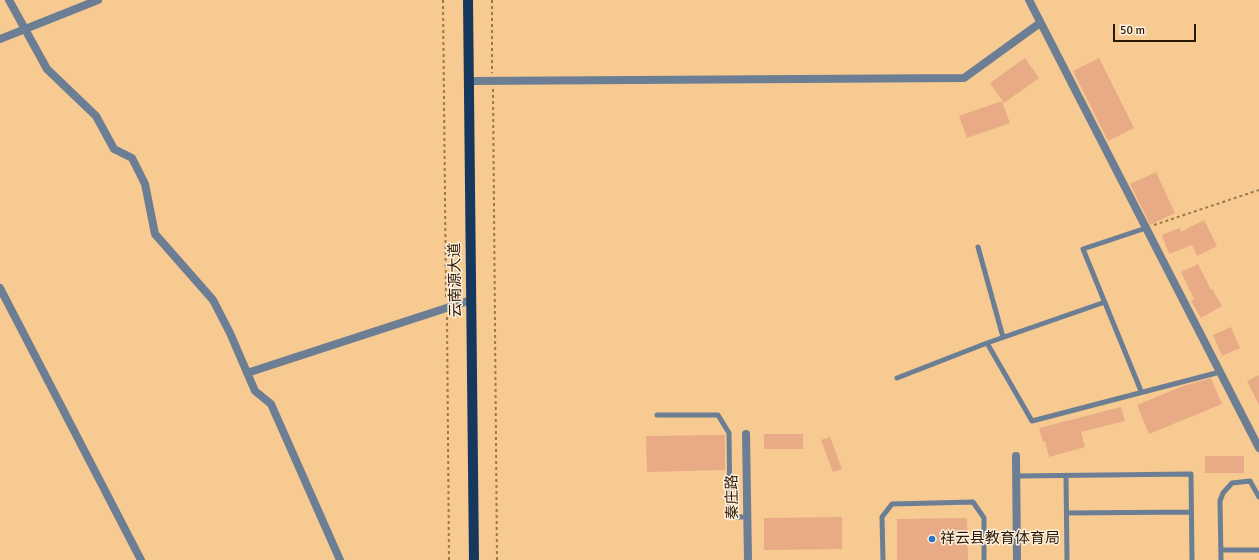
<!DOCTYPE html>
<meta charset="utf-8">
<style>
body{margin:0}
#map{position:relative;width:1259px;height:560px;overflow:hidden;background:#f7ca91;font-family:Signika,sans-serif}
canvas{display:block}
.scale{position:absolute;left:1113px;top:24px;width:83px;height:18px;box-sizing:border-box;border:2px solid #2b1a03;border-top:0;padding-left:5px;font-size:12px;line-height:14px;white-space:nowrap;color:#2b1a03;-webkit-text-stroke:3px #fff1e0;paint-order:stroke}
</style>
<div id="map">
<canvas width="1259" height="560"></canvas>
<div class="scale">50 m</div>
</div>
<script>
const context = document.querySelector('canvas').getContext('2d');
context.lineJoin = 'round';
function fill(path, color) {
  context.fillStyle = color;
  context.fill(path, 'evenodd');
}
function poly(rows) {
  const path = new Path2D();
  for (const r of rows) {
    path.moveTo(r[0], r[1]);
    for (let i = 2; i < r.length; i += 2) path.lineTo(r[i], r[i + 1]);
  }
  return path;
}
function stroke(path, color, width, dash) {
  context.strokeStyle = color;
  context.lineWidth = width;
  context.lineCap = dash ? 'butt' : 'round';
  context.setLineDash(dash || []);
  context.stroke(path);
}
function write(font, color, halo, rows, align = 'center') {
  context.font = font + ' Signika,"Noto Sans SC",sans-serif';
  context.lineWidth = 3;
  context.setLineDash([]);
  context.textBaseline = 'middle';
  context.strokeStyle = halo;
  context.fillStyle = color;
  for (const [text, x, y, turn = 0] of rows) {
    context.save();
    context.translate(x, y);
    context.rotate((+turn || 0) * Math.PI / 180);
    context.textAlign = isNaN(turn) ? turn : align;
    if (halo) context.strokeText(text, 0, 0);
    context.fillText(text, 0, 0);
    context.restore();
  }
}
const building = poly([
 [1025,58,1039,78,1004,103,990,83],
 [1099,58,1134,128,1108,141,1073,71],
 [1002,101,1010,123,967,138,959,116],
 [1156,172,1175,213,1150,225,1130,184],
 [1204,220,1217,246,1197,256,1192,245,1169,254,1162,235,1180,228,1181,232],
 [1198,264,1211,290,1212,289,1222,306,1201,318,1191,301,1194,299,1181,272],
 [1231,327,1240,348,1222,356,1213,335],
 [1259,375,1259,405,1247,381],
 [1211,378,1222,404,1149,434,1137,405,1183,386],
 [1121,407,1125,421,1081,432,1085,447,1049,457,1045,441,1043,442,1039,428],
 [764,434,803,434,803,449,764,449],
 [725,435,725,470,647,472,646,436],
 [830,437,842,469,833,472,821,440],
 [1205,456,1244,456,1244,473,1205,473],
 [842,517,842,549,764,550,764,518],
 [967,518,968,560,897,560,897,519]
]);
const path = poly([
 [443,0,446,299],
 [492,0,492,73],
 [493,89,497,560],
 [1154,225,1259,190],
 [447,317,449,560]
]);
const service = poly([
 [978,247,1003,337],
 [987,343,1032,421,1220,372],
 [897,378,987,343,1105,302],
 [1141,391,1083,249,1146,228],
 [657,415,718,415,729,433,730,517,747,517],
 [1016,476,1191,474,1192,560],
 [1066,476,1067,560],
 [1067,513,1191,512],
 [1221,550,1259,550],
 [883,560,882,517,892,504,973,502,984,518,984,560],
 [1221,560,1220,501,1223,493,1232,483,1250,481,1259,497]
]);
const minor = poly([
 [9,0,47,69,96,116,114,149,132,158,145,184,155,234,213,300,230,333,255,391,271,404,340,560],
 [1029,0,1259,448],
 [0,39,98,0],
 [469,81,964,78,1040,23],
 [0,288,141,560],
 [247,373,471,300],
 [746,434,748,560]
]);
const tertiary = poly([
 [1016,456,1017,560]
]);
const primary = poly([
 [468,0,474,560]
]);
const markers = [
 [932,539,4,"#2976c5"]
];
const streetNames = [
 ["云南源大道",456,280,-91],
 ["秦庄路",733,497,-91]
];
const poiNames = [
 ["祥云县教育体育局",940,539]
];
fill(building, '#e8ab85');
stroke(path, '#997950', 2, [3, 3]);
stroke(service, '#6b7e94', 5);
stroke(minor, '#6b7e94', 8);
stroke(tertiary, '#6b7e94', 8);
stroke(primary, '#17385d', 10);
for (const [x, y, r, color] of markers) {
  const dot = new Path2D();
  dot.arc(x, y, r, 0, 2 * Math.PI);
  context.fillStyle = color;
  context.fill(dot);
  stroke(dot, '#fff1e0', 1.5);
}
write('15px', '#2b1a03', '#fff1e0', streetNames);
write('15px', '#2b1a03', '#fff1e0', poiNames, 'left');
</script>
